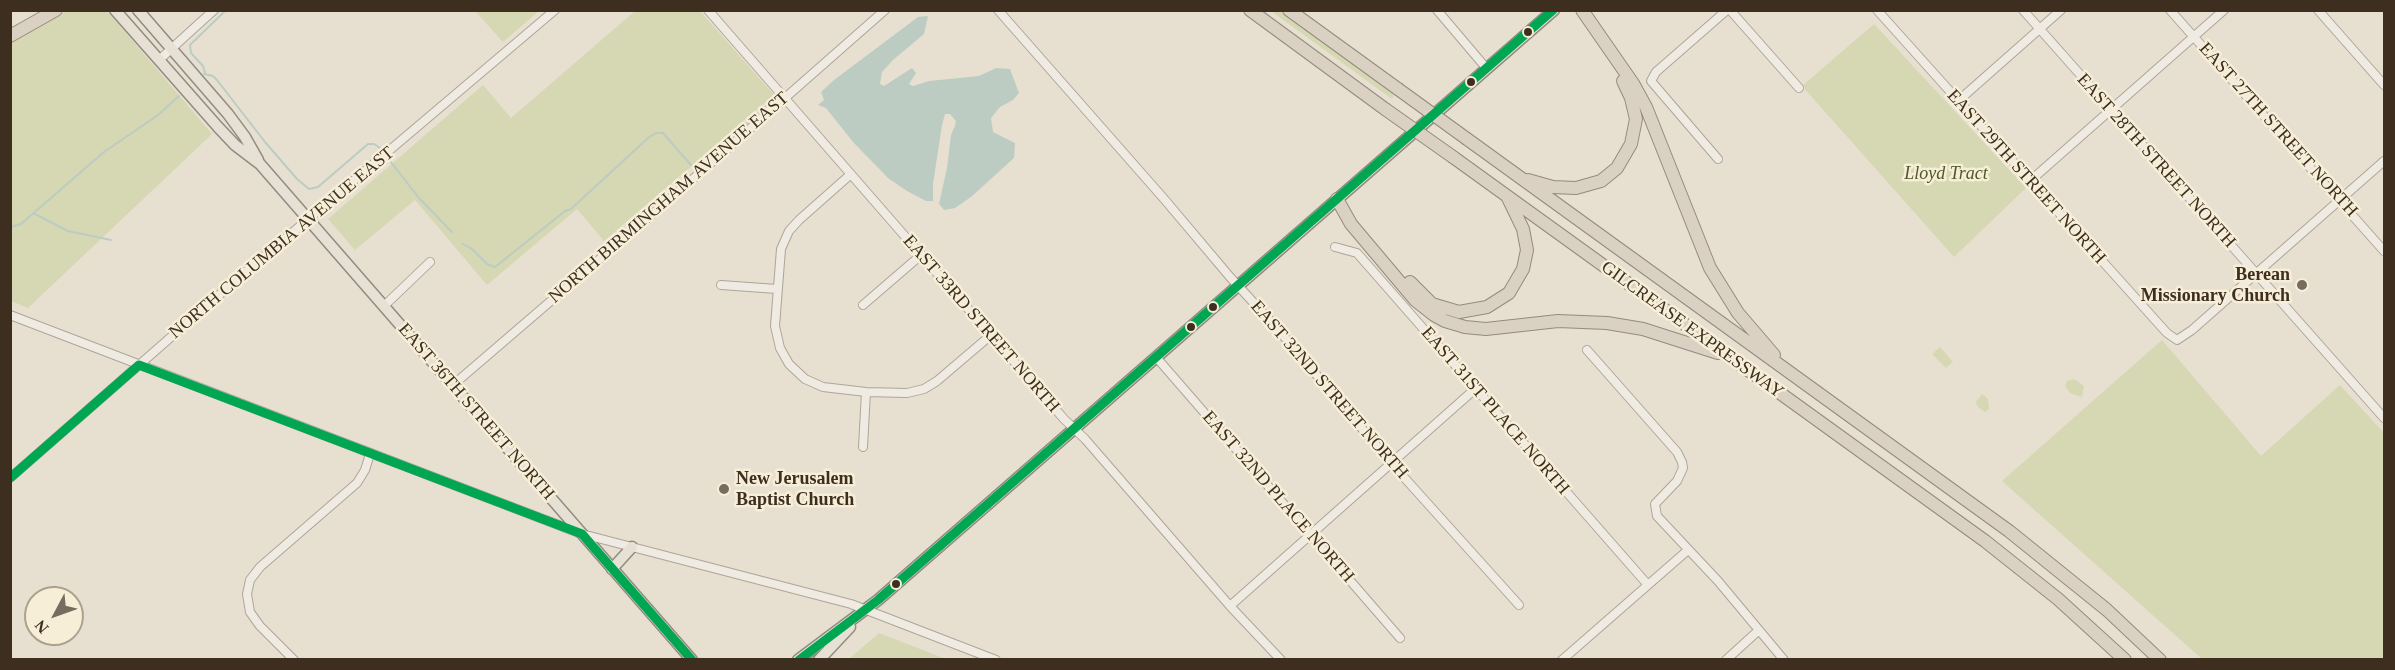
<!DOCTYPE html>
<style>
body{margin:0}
#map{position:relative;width:2395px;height:670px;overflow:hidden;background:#e7e0d1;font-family:Georgia,serif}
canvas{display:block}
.frame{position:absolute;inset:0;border:12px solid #3d2e20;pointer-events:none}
.north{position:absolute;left:24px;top:586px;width:60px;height:60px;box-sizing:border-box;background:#f7eed8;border:2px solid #ada18e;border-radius:50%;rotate:229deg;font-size:16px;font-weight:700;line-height:24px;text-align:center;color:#3d2e20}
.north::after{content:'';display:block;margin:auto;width:21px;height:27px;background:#786c5e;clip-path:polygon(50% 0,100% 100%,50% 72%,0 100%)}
</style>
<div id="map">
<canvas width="2395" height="670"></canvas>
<div class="frame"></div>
<div class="north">N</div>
</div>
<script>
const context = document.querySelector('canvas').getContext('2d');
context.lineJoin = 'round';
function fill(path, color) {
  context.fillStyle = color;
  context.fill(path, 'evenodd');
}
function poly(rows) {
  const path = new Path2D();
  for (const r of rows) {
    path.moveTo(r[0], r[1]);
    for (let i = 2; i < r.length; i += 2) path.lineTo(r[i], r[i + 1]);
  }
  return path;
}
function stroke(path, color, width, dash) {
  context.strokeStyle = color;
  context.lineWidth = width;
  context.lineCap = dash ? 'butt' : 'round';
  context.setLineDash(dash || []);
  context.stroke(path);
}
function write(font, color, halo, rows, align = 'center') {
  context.font = font + ' Georgia,serif';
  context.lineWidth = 5;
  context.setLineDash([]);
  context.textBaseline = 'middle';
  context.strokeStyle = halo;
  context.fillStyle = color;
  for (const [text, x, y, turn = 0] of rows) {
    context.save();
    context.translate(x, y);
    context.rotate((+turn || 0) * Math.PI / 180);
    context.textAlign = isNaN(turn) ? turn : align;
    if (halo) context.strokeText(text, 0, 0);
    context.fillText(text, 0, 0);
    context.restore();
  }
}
const green = poly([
 [67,11,103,11,109,13,212,134,28,308,11,301,10,41],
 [475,11,539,11,503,42],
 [635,11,700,11,774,95,604,241,577,209,487,285,415,200,355,250,328,219,483,85,511,118],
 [1271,11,1281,11,1394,94,1392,99],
 [1874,24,2026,188,1954,257,1802,86],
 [2162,340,2261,456,2340,385,2384,433,2384,659,2202,659,2002,481],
 [1940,347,1953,362,1946,368,1932,354],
 [2074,379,2084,386,2082,397,2070,393,2065,386,2067,381],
 [1982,394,1988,399,1989,409,1985,412,1977,406,1976,402],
 [879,633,946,659,849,659]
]);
const water = poly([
 [928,16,924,34,893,60,882,72,880,84,884,86,912,68,916,73,909,84,913,86,929,81,979,76,996,68,1010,69,1019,93,1013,100,1000,107,991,118,993,132,1015,143,1014,158,971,197,955,208,944,210,939,204,947,168,951,135,955,126,956,121,950,114,945,114,942,125,933,184,933,201,926,201,907,191,888,178,853,142,826,108,818,105,824,100,821,92,834,80,918,17]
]);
const stream = poly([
 [205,73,203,66,191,53,190,45,226,10],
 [204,74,213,76,217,80,265,142,297,179,309,189,318,187,368,144,374,144,380,148],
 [390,161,419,198,452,232],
 [33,213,68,231,111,240],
 [10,227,21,224,104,152,158,115,179,96],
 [463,244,472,249,487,264,495,267,565,211,571,209,648,138,656,133,663,133,691,165,695,166,708,157,773,100]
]);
const minor = poly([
 [708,10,1064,419,1085,439,1230,606,1281,660],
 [998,10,1165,200,1230,277,1275,326,1392,464,1519,605],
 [1437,10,1487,69],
 [1730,10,1799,88],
 [1877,10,2157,322,2167,333,2177,340,2192,330,2384,161],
 [2023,10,2384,418],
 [2170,10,2384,251],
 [2318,10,2384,85],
 [159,60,214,10],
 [1958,101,2061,10],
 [1718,159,1651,81,1656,72,1727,10],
 [851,174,799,220,789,231,781,249,775,326,780,348,789,364,805,379,823,387,866,392,907,393,924,389,937,381,991,335],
 [2030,181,2224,10],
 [1335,247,1357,253,1648,585],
 [721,285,777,289],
 [863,305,921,255],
 [384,306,430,262],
 [10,315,582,534,851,604,996,660],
 [1587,350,1677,452,1682,462,1683,468,1677,481,1655,504,1657,516,1718,581,1784,660],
 [1156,357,1400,638],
 [453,385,694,178,885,10],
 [863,447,866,392],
 [10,478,227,288,555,10],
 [1230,606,1475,389],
 [294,660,260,626,250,612,247,594,250,580,260,567,357,483,365,470,370,454],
 [1562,660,1688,550],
 [1726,660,1759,630]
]);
const major = poly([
 [115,10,218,127,235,145,260,164,692,660],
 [138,10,228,114,245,137,258,160],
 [612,569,632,547],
 [798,660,878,600,1554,10],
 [819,660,850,627]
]);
const highway = poly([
 [1250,10,1385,109],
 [1289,10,1398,89],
 [1582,10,1634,85,1646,107,1710,268,1738,313,1774,355],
 [10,36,56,10],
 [1467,139,2009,531,2107,610,2160,660],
 [1453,157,1985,541,2058,599,2125,660],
 [1528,180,1553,187,1576,188,1601,181,1617,168,1631,144,1636,119,1631,98,1623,81],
 [1337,199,1351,224,1415,300,1434,315,1445,321,1465,327,1486,329,1558,321,1607,323,1643,329,1718,353],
 [1410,282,1432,304,1459,312,1487,307,1509,293,1523,269,1527,250,1523,229,1507,196]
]);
const highwayBridge = poly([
 [1398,89,1467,139],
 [1385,109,1453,157]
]);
const bus1 = poly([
 [10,478,139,365,582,534,692,660],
 [799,660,878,600,1553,10]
]);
const markers = [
 [1528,32,5,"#3d2e20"],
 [1471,82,5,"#3d2e20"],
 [2302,285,6,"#786c5e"],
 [1213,307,5,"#3d2e20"],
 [1191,327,5,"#3d2e20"],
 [724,489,6,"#786c5e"],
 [896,584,5,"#3d2e20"]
];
const streetNames = [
 ["EAST 27TH STREET NORTH",2278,130,48],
 ["EAST 28TH STREET NORTH",2156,161,48],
 ["EAST 29TH STREET NORTH",2026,177,48],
 ["NORTH BIRMINGHAM AVENUE EAST",669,198,-41],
 ["NORTH COLUMBIA AVENUE EAST",282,243,-40],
 ["EAST 33RD STREET NORTH",981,324,49],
 ["GILCREASE EXPRESSWAY",1692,330,36],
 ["EAST 32ND STREET NORTH",1329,390,49],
 ["EAST 31ST PLACE NORTH",1495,411,49],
 ["EAST 36TH STREET NORTH",476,412,49],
 ["EAST 32ND PLACE NORTH",1278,497,49]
];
const parkNames = [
 ["Lloyd Tract",1946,174]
];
const poiNames = [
 ["Berean",2290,275],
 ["Missionary Church",2290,296],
 ["New Jerusalem",736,479,"left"],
 ["Baptist Church",736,500,"left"]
];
fill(green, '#d6d7b3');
fill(water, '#bcccc2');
stroke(stream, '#bcccc2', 2);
stroke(minor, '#ada599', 10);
stroke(major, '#928b80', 13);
stroke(highway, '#928b80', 14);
stroke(minor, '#efebe3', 8);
stroke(major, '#e6e1d4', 10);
stroke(highway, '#dad1c2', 12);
stroke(highwayBridge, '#928b80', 14, []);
stroke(highwayBridge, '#dad1c2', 12);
stroke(bus1, '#00a651', 9);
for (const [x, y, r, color] of markers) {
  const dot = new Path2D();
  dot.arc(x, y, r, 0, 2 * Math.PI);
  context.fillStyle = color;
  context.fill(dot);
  stroke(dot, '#f7eed8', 2);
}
write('18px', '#3d2e20', '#f7eed8', streetNames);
write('italic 18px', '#4d5a26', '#f7eed8', parkNames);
write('bold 18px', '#3d2e20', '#f7eed8', poiNames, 'right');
</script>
